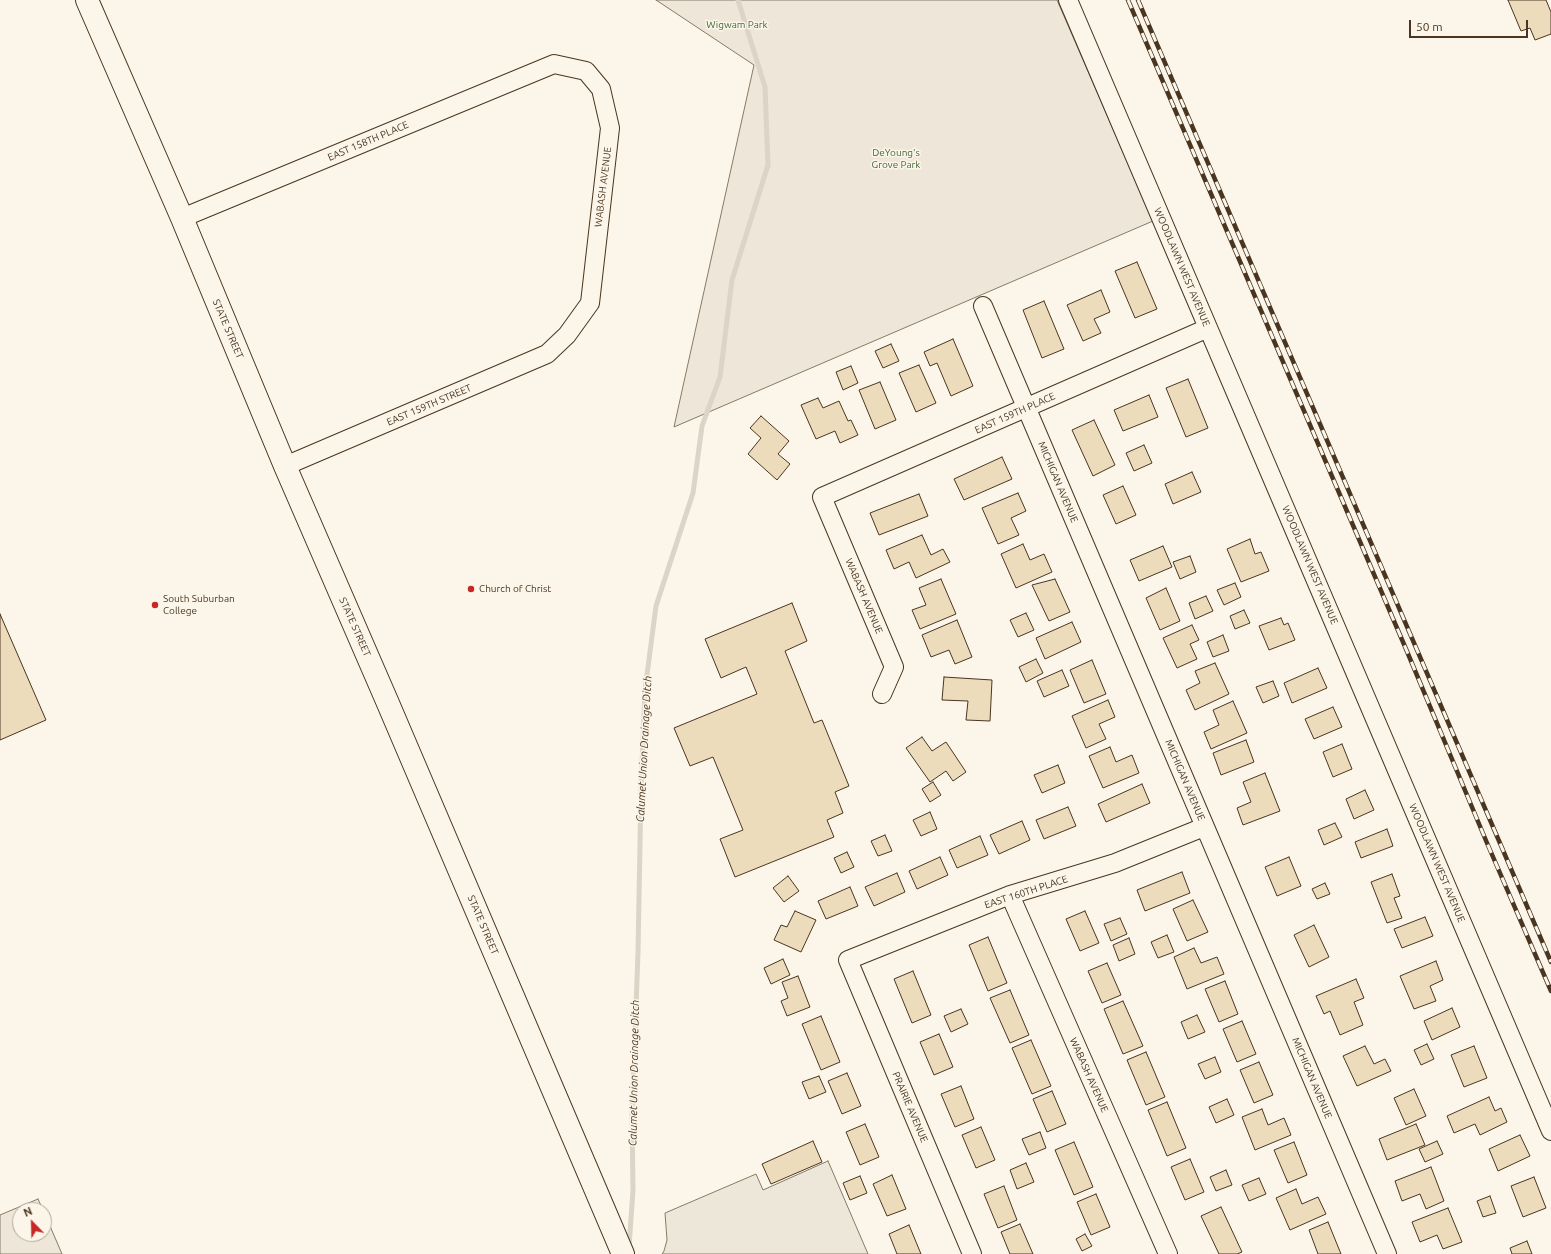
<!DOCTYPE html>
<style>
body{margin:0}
#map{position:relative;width:1551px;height:1254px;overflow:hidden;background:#fbf6e9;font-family:Ubuntu,sans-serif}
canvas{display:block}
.north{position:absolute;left:12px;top:1202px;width:40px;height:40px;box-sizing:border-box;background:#fbf6e9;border:1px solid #b4a999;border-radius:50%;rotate:337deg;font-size:11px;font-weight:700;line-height:16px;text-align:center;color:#4a3520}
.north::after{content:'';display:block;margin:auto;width:14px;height:18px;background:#c62828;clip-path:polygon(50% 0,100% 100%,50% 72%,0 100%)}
.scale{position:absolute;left:1409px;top:20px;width:119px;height:18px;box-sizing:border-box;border:2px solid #4a3520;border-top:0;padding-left:5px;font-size:12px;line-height:14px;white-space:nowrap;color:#4a3520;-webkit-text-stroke:3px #fbf6e9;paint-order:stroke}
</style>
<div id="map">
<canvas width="1551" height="1254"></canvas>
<div class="north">N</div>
<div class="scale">50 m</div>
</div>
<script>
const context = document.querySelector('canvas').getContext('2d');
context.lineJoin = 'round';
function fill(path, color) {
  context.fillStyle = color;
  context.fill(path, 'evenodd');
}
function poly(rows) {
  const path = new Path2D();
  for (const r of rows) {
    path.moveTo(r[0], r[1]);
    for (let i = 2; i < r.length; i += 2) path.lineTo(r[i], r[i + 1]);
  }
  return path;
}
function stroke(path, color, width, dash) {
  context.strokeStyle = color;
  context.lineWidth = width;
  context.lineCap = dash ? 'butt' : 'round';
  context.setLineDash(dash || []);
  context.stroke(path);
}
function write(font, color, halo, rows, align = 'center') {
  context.font = font + ' Ubuntu,sans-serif';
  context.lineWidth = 3;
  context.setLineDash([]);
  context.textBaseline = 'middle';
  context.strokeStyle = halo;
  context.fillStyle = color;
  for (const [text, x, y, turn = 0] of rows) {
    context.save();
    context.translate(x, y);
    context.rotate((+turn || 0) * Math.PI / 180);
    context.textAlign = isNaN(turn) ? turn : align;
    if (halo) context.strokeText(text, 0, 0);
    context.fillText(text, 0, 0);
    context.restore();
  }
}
const green = poly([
 [656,0,1057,0,1153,221,674,427,754,65,656,0],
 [38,1199,43,1210,20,1210,20,1234,44,1234,44,1212,62,1254,0,1254,0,1215,38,1199]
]);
const parking = poly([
 [828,1161,868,1254,662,1254,664,1251,667,1240,665,1213,756,1174,763,1190,828,1161]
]);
const stream = poly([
 [629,1247,633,1190,632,1117,638,952,641,790,645,690,656,606,693,493,702,426,720,377,732,280,768,165,765,87,738,0]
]);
const building = poly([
 [1508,0,1546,0,1551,12,1551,34,1535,40,1530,28,1521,31,1508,0],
 [1137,262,1157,309,1135,318,1115,271,1137,262],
 [1101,290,1110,312,1094,319,1101,333,1083,341,1067,305,1101,290],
 [1044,301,1064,349,1042,358,1023,310,1044,301],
 [953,339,973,386,951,396,937,363,930,366,924,352,953,339],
 [891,344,899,361,883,368,875,351,891,344],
 [919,365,936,403,916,412,899,373,919,365],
 [851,366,858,383,843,390,836,372,851,366],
 [1188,379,1208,428,1186,437,1166,388,1188,379],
 [880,382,896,420,875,429,859,390,880,382],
 [1149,395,1158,417,1123,431,1114,410,1149,395],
 [818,398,823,408,839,401,848,421,851,420,858,435,840,443,835,431,816,439,801,405,818,398],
 [761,416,789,441,778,454,790,464,777,480,748,454,761,438,750,428,761,416],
 [1094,420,1115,465,1093,476,1072,430,1094,420],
 [1144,445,1152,463,1134,471,1126,453,1144,445],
 [1002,457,1012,479,964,500,954,479,1002,457],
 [1192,472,1201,492,1173,504,1165,484,1192,472],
 [1123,486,1136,515,1116,524,1103,495,1123,486],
 [1018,493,1026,511,1011,518,1019,535,998,544,982,508,1018,493],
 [919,494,928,516,879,535,870,513,919,494],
 [922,535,931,555,943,549,950,562,916,578,909,562,894,569,886,550,922,535],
 [1250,539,1255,554,1261,552,1269,571,1241,582,1227,549,1250,539],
 [1023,544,1030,560,1044,554,1052,572,1016,588,1001,554,1023,544],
 [1163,546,1172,567,1139,581,1130,560,1163,546],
 [1190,556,1196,572,1180,579,1173,562,1190,556],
 [941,579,956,614,920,629,912,610,926,605,919,588,941,579],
 [1055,579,1070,612,1049,621,1032,585,1055,579],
 [1235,583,1241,597,1224,605,1217,590,1235,583],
 [1166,588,1180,621,1160,630,1146,598,1166,588],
 [1206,596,1213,611,1195,619,1189,603,1206,596],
 [792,603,807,641,785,651,814,723,822,720,849,786,835,792,843,813,827,820,834,837,735,877,720,839,743,830,713,757,690,766,674,728,757,694,746,667,721,678,705,639,792,603],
 [1244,610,1250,623,1235,629,1230,616,1244,610],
 [1026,613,1034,630,1018,637,1010,620,1026,613],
 [0,614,46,720,0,740,0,614],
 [1281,618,1284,625,1288,623,1295,640,1269,650,1259,626,1281,618],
 [957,620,972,657,955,664,949,650,931,657,922,635,957,620],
 [1072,622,1081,642,1045,659,1036,638,1072,622],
 [1192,625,1199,640,1190,644,1197,659,1177,668,1163,638,1192,625],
 [1223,635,1229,651,1213,657,1207,642,1223,635],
 [1036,659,1043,673,1026,682,1019,667,1036,659],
 [1092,660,1106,694,1084,703,1070,670,1092,660],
 [1215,663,1229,694,1195,710,1186,690,1200,683,1195,671,1215,663],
 [1318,668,1327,688,1292,703,1284,683,1318,668],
 [1062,670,1069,686,1044,697,1037,681,1062,670],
 [944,677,992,680,990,721,966,720,968,701,942,700,944,677],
 [1273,681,1279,696,1263,703,1256,687,1273,681],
 [1108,700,1115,717,1099,724,1106,739,1086,748,1072,716,1108,700],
 [1233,701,1247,733,1211,749,1204,732,1219,725,1213,710,1233,701],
 [1333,707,1342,727,1314,739,1305,719,1333,707],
 [922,737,932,751,946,742,966,772,953,781,946,771,930,782,906,748,922,737],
 [1246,740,1254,762,1221,775,1213,753,1246,740],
 [1342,744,1352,769,1333,777,1323,752,1342,744],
 [1110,747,1116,762,1132,755,1139,773,1103,788,1089,756,1110,747],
 [1058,765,1065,783,1042,793,1034,775,1058,765],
 [1265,773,1280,811,1243,825,1237,808,1251,802,1243,782,1265,773],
 [933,782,941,795,930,802,922,789,933,782],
 [1142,784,1150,803,1106,822,1098,804,1142,784],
 [1365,790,1374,810,1354,819,1346,799,1365,790],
 [1068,807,1076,826,1044,839,1036,820,1068,807],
 [930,812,937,829,921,836,913,820,930,812],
 [1022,821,1030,840,999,854,990,835,1022,821],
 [1335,823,1342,837,1324,845,1318,830,1335,823],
 [1387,829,1393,846,1361,858,1355,842,1387,829],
 [885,835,892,851,878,856,871,841,885,835],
 [980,836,988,855,957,868,949,850,980,836],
 [847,852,854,867,841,873,834,858,847,852],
 [940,857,948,875,917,889,909,871,940,857],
 [1289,857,1301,886,1277,896,1265,867,1289,857],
 [1182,872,1190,893,1145,911,1137,890,1182,872],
 [897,873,905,892,874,906,865,887,897,873],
 [1392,874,1400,896,1394,898,1402,918,1387,923,1371,882,1392,874],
 [788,876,799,891,784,902,773,888,788,876],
 [1325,883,1330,894,1317,899,1312,889,1325,883],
 [850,887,858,906,826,919,818,901,850,887],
 [1193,900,1208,932,1187,941,1173,909,1193,900],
 [795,911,816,920,801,952,774,940,781,925,787,927,795,911],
 [1085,911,1099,943,1080,951,1066,919,1085,911],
 [1425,917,1433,936,1402,948,1394,929,1425,917],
 [1120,918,1127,934,1111,941,1104,924,1120,918],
 [1314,925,1329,957,1309,967,1294,935,1314,925],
 [1167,935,1174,952,1158,958,1151,942,1167,935],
 [988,937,1007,983,988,991,969,945,988,937],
 [1129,938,1135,954,1119,961,1113,945,1129,938],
 [1194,948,1201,963,1217,957,1224,974,1187,989,1174,957,1194,948],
 [783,959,790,975,771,984,764,968,783,959],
 [1436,961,1443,980,1430,986,1436,1001,1414,1009,1400,976,1436,961],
 [1107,963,1121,995,1102,1003,1088,971,1107,963],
 [913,971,931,1015,912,1023,894,979,913,971],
 [798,976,810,1007,787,1016,781,1001,788,998,782,982,798,976],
 [1356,979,1364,998,1354,1002,1363,1025,1340,1035,1330,1011,1324,1014,1316,996,1356,979],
 [1225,981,1238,1014,1219,1022,1205,989,1225,981],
 [1010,990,1029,1035,1010,1043,990,998,1010,990],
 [1123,1001,1143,1046,1123,1054,1104,1009,1123,1001],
 [1452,1008,1460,1027,1432,1040,1424,1021,1452,1008],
 [961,1009,968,1024,951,1032,944,1016,961,1009],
 [1197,1015,1205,1032,1188,1039,1181,1022,1197,1015],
 [821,1016,840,1062,821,1070,802,1024,821,1016],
 [1242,1021,1256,1054,1237,1062,1223,1029,1242,1021],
 [939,1034,953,1067,934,1075,920,1042,939,1034],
 [1031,1040,1051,1086,1032,1094,1012,1048,1031,1040],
 [1427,1044,1434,1059,1421,1065,1414,1050,1427,1044],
 [1365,1046,1374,1064,1385,1059,1391,1071,1357,1086,1343,1056,1365,1046],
 [1474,1046,1487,1078,1464,1087,1451,1055,1474,1046],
 [1146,1052,1165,1097,1146,1105,1127,1060,1146,1052],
 [1215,1057,1221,1072,1205,1079,1198,1064,1215,1057],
 [1259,1062,1273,1095,1254,1103,1240,1070,1259,1062],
 [847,1073,861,1106,842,1114,828,1081,847,1073],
 [819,1076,826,1092,809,1099,802,1082,819,1076],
 [961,1086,974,1119,955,1127,941,1094,961,1086],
 [1414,1089,1426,1116,1406,1125,1394,1098,1414,1089],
 [1052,1091,1066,1124,1047,1132,1033,1099,1052,1091],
 [1489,1097,1495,1111,1501,1108,1507,1122,1480,1135,1475,1124,1454,1133,1447,1116,1489,1097],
 [1227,1099,1234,1115,1216,1123,1209,1107,1227,1099],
 [1167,1102,1186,1148,1167,1156,1148,1110,1167,1102],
 [1262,1109,1268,1125,1284,1118,1291,1135,1255,1150,1242,1117,1262,1109],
 [865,1124,879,1157,860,1165,846,1132,865,1124],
 [1416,1124,1425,1145,1387,1160,1379,1139,1416,1124],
 [981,1127,995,1160,976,1168,962,1135,981,1127],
 [1040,1132,1046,1148,1029,1155,1022,1139,1040,1132],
 [1520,1135,1530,1156,1498,1171,1489,1149,1520,1135],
 [813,1141,822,1162,771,1184,762,1164,813,1141],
 [1437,1141,1443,1154,1425,1162,1419,1149,1437,1141],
 [1074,1142,1093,1187,1074,1195,1055,1150,1074,1142],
 [1294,1142,1307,1175,1288,1183,1274,1150,1294,1142],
 [1190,1159,1204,1192,1185,1200,1171,1167,1190,1159],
 [1026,1163,1034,1182,1017,1189,1010,1170,1026,1163],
 [1431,1167,1444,1201,1426,1209,1420,1194,1402,1201,1395,1181,1431,1167],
 [1226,1170,1232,1185,1216,1191,1210,1177,1226,1170],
 [892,1175,906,1209,887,1216,873,1184,892,1175],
 [860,1176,867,1193,850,1200,843,1183,860,1176],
 [1534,1177,1546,1208,1523,1217,1511,1186,1534,1177],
 [1259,1178,1266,1194,1249,1201,1242,1185,1259,1178],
 [1004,1186,1017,1220,998,1228,984,1194,1004,1186],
 [1296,1189,1302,1204,1318,1197,1326,1214,1290,1230,1276,1198,1296,1189],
 [1096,1194,1110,1227,1091,1235,1077,1202,1096,1194],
 [1490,1196,1496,1213,1483,1217,1477,1201,1490,1196],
 [1221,1207,1242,1252,1237,1254,1219,1254,1201,1216,1221,1207],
 [1448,1208,1462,1242,1443,1249,1437,1235,1420,1242,1412,1222,1448,1208],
 [1328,1222,1341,1254,1318,1254,1309,1230,1328,1222],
 [1020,1224,1033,1254,1010,1254,1001,1232,1020,1224],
 [909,1225,921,1254,897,1254,889,1234,909,1225],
 [1085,1234,1092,1246,1082,1251,1076,1239,1085,1234],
 [1527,1241,1532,1254,1512,1254,1510,1248,1527,1241]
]);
const minor = poly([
 [1068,0,1551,1131],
 [182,218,554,64,586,71,601,89,610,128,590,303,567,335,547,354,285,466],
 [983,306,1387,1254],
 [882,694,894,667,822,497,1208,328],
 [1010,895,1168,1254],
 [972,1254,848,960,1010,895,1115,863,1204,827]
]);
const major = poly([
 [87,0,182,218,285,466,387,701,623,1254]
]);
const rail = poly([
 [1128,0,1406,649,1487,843,1551,991],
 [1138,0,1551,962]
]);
const markers = [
 [471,589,4,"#c62828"],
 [155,605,4,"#c62828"]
];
const parkNames = [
 ["Wigwam Park",737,25],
 ["DeYoung's",896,153],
 ["Grove Park",896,165]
];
const streetNames = [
 ["EAST 158TH PLACE",368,141,-23],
 ["WABASH AVENUE",603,187,-83],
 ["WOODLAWN WEST AVENUE",1182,267,67],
 ["STATE STREET",228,329,67],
 ["EAST 159TH STREET",429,405,-23],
 ["EAST 159TH PLACE",1015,413,-24],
 ["MICHIGAN AVENUE",1058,482,67],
 ["WOODLAWN WEST AVENUE",1310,565,67],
 ["WABASH AVENUE",864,596,67],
 ["STATE STREET",355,627,66],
 ["MICHIGAN AVENUE",1185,780,67],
 ["WOODLAWN WEST AVENUE",1437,863,67],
 ["EAST 160TH PLACE",1026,892,-18],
 ["STATE STREET",483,925,67],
 ["WABASH AVENUE",1089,1075,66],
 ["MICHIGAN AVENUE",1312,1078,67],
 ["PRAIRIE AVENUE",910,1107,67]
];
const poiNames = [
 ["Church of Christ",479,589],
 ["South Suburban",163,599],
 ["College",163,611]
];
const waterNames = [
 ["Calumet Union Drainage Ditch",644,749,-87],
 ["Calumet Union Drainage Ditch",634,1073,-89]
];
fill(green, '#ede6d9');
stroke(green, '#887966', 1);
fill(parking, '#ede7d9');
stroke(parking, '#887966', 1);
stroke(stream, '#dcd4c6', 5);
fill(building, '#ecdcbc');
stroke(building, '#4a3520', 1);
stroke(minor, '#4a3520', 20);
stroke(major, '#4a3520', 24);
stroke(minor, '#fbf6e9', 18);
stroke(major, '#fbf6e9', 22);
stroke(rail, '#4a3520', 4.5);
stroke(rail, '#fbf6e9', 3, [9]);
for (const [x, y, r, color] of markers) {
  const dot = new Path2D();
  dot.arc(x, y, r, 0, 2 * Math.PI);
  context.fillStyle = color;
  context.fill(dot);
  stroke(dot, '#fbf6e9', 1.5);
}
write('10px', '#436837', '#fbf6e9', parkNames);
write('10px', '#4a3520', '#fbf6e9', streetNames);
write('10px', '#4a3520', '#fbf6e9', poiNames, 'left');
write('italic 11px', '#4a3520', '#fbf6e9', waterNames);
</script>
